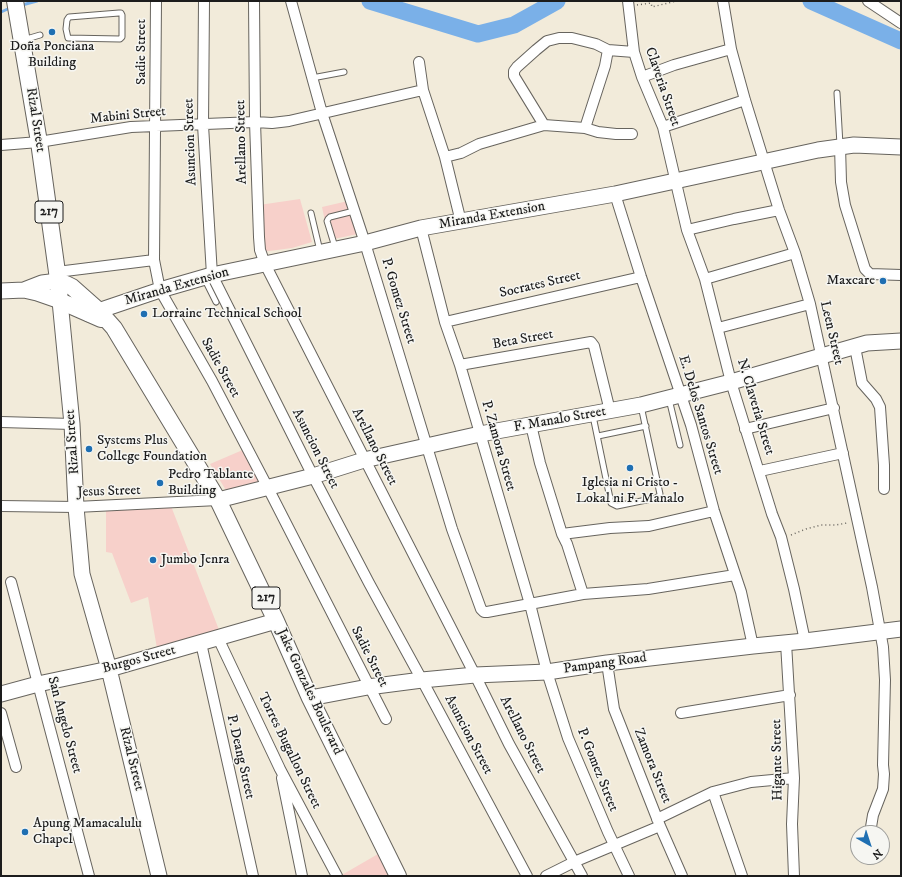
<!DOCTYPE html>
<meta charset="utf-8">
<style>
body{margin:0}
#map{position:relative;width:902px;height:877px;overflow:hidden;background:#f2ebda;font-family:"IM FELL DW Pica",serif}
canvas{display:block}
.frame{position:absolute;inset:0;border:2px solid #1c1c1c;pointer-events:none}
.north{position:absolute;left:850px;top:825px;width:40px;height:40px;box-sizing:border-box;background:#f6f6f2;border:1px solid #9f9f9c;border-radius:50%;rotate:141deg;font-size:11px;font-weight:700;line-height:16px;text-align:center;color:#1c1c1c}
.north::after{content:'';display:block;margin:auto;width:14px;height:18px;background:#1f6fb2;clip-path:polygon(50% 0,100% 100%,50% 72%,0 100%)}
</style>
<div id="map">
<canvas width="902" height="877"></canvas>
<div class="frame"></div>
<div class="north">N</div>
</div>
<script>
const context = document.querySelector('canvas').getContext('2d');
context.lineJoin = 'round';
function fill(path, color) {
  context.fillStyle = color;
  context.fill(path, 'evenodd');
}
function poly(rows) {
  const path = new Path2D();
  for (const r of rows) {
    path.moveTo(r[0], r[1]);
    for (let i = 2; i < r.length; i += 2) path.lineTo(r[i], r[i + 1]);
  }
  return path;
}
function stroke(path, color, width, dash) {
  context.strokeStyle = color;
  context.lineWidth = width;
  context.lineCap = dash ? 'butt' : 'round';
  context.setLineDash(dash || []);
  context.stroke(path);
}
function write(font, color, halo, rows, align = 'center') {
  context.font = font + ' "IM FELL DW Pica",serif';
  context.lineWidth = 3;
  context.setLineDash([]);
  context.textBaseline = 'middle';
  context.strokeStyle = halo;
  context.fillStyle = color;
  for (const [text, x, y, turn = 0] of rows) {
    context.save();
    context.translate(x, y);
    context.rotate((+turn || 0) * Math.PI / 180);
    context.textAlign = isNaN(turn) ? turn : align;
    if (halo) context.strokeText(text, 0, 0);
    context.fillText(text, 0, 0);
    context.restore();
  }
}
const built = poly([
 [300,199,312,242,292,248,262,252,259,205],
 [348,201,358,234,329,240,322,207],
 [245,449,264,483,227,492,210,464],
 [171,506,221,635,158,654,148,597,131,603,112,553,106,552,106,511],
 [378,854,389,876,340,876]
]);
const stream = poly([
 [22,5,37,1],
 [1,12,10,8]
]);
const river = poly([
 [370,1,478,34,514,25,557,1],
 [811,1,901,41]
]);
const path = poly([
 [637,5,651,3,652,7,676,1],
 [791,535,806,529,821,525,836,525,847,523]
]);
const lane = poly([
 [119,13,121,13,122,15,122,37,120,39,68,38,66,29,67,20,69,17,119,13],
 [23,40,40,35],
 [312,78,344,72],
 [837,93,840,145],
 [311,213,320,251],
 [335,247,327,221,328,219,330,217,354,211],
 [205,280,216,302],
 [669,399,680,445],
 [593,416,611,503,617,506,656,498,659,496,660,494,641,406],
 [598,436,646,426]
]);
const street = poly([
 [156,1,154,260,160,290,212,381,268,488,386,719],
 [204,1,203,125,212,275,313,476,369,583,422,680,527,876],
 [254,1,255,122,259,237,260,250,265,264,475,675,509,744,582,876],
 [291,1,322,113,365,243,452,529,481,609,484,612,487,612,583,594,648,589,735,575],
 [628,1,634,52,642,77,663,127,687,230,705,279,731,382,772,514,781,537,794,589,805,641],
 [723,1,731,49,745,100,779,210,795,253,810,304,872,587,883,647,885,680,883,765,884,774,883,789,873,815,870,833],
 [868,1,901,23],
 [419,62,423,90,445,157,461,222],
 [642,77,674,65,731,49],
 [544,125,514,76,514,71,517,67,536,50,547,41,559,38,572,38,596,44,608,50,634,52],
 [663,127,745,100],
 [585,128,605,66,608,50],
 [1,145,39,142,131,127,255,122,272,123,289,121,423,90],
 [840,146,841,182,845,205,865,269,870,274,901,275],
 [445,157,461,153,479,144,544,125,585,128,598,132,616,134,632,134],
 [615,194,641,277,691,425,714,511,741,592,753,646],
 [421,228,445,322,460,365,530,604,547,672,568,738,608,832,629,876],
 [687,230,734,219,779,210],
 [57,272,154,260],
 [705,279,795,253],
 [445,322,641,277],
 [718,328,810,304],
 [855,347,862,383,876,399,880,407,884,465,884,489],
 [460,365,591,342,594,346,610,411],
 [1,422,72,424],
 [531,425,540,463,562,534],
 [745,429,834,408],
 [760,471,843,453],
 [1,506,76,507,218,500],
 [11,582,89,876],
 [583,594,567,544,562,534,610,528,649,526,714,511],
 [218,638,280,769,337,876],
 [201,643,253,876],
 [786,643,794,778,792,824,794,876],
 [607,663,614,709,660,826,682,876],
 [1,713,16,767],
 [681,713,790,695],
 [282,778,302,876],
 [713,792,742,876],
 [657,819,713,792,751,782,794,778],
 [546,876,574,862,660,826]
]);
const secondary = poly([
 [24,290,42,283,58,281],
 [1,291,24,290,37,293,60,301,72,424,76,507,82,574,109,669,159,876],
 [89,314,160,290,212,275,365,243,421,228,615,194,818,150,854,145,901,147],
 [218,500,313,476,364,460,480,434,641,405,731,382,867,343,901,341],
 [1,694,38,684,109,669,276,621],
 [310,698,368,687,422,680,475,675,547,672,607,663,753,646,805,641,901,629]
]);
const primary = poly([
 [15,1,39,142,57,272,60,301,101,319],
 [58,281,66,284,72,287,98,310,114,328,218,500,276,621,310,698,398,876]
]);
const markers = [
 [52,32,4,"#1f6fb2"],
 [883,281,4,"#1f6fb2"],
 [144,314,4,"#1f6fb2"],
 [89,449,4,"#1f6fb2"],
 [630,468,4,"#1f6fb2"],
 [160,483,4,"#1f6fb2"],
 [153,560,4,"#1f6fb2"],
 [25,832,4,"#1f6fb2"]
];
const shields = [
 [49,212,28],
 [266,598,28]
];
const shieldNames = [
 ["217",49,212],
 ["217",266,598]
];
const poiNames = [
 ["Doña Ponciana",52,47,"center"],
 ["Building",52,63,"center"],
 ["Maxcare",875,281,"right"],
 ["Lorraine Technical School",152,314],
 ["Systems Plus",97,441],
 ["College Foundation",97,457],
 ["Pedro Tablante",168,475],
 ["Building",168,491],
 ["Iglesia ni Cristo -",630,483,"center"],
 ["Lokal ni F. Manalo",630,499,"center"],
 ["Jumbo Jenra",161,560],
 ["Apung Mamacalulu",33,824],
 ["Chapel",33,840]
];
const streetNames = [
 ["Sadie Street",142,52,-90],
 ["Claveria Street",662,87,71],
 ["Mabini Street",128,116,-6],
 ["Rizal Street",35,120,81],
 ["Asuncion Street",191,142,-92],
 ["Arellano Street",242,142,-91],
 ["Miranda Extension",492,216,-10],
 ["Socrates Street",540,285,-13],
 ["Miranda Extension",177,287,-16],
 ["P. Gomez Street",398,301,73],
 ["Leen Street",831,333,77],
 ["Beta Street",523,340,-10],
 ["Sadie Street",220,368,61],
 ["N. Claveria Street",755,407,73],
 ["E. Delos Santos Street",700,415,73],
 ["F. Manalo Street",560,420,-10],
 ["Rizal Street",73,442,-94],
 ["P. Zamora Street",498,446,74],
 ["Arellano Street",374,447,63],
 ["Asuncion Street",315,449,63],
 ["Jesus Street",109,492,-2],
 ["Sadie Street",369,657,63],
 ["Burgos Street",139,660,-15],
 ["Pampang Road",605,664,-8],
 ["Jake Gonzales Boulevard",309,692,65],
 ["San Angelo Street",64,725,75],
 ["Asuncion Street",468,735,62],
 ["Arellano Street",522,735,63],
 ["Torres Bugallon Street",289,751,64],
 ["P. Deang Street",240,757,77],
 ["Rizal Street",131,759,76],
 ["Higante Street",778,760,-91],
 ["Zamora Street",652,766,68],
 ["P. Gomez Street",597,770,68]
];
fill(built, '#f7d0ca');
stroke(stream, '#7ab0e8', 3);
stroke(river, '#7ab0e8', 17);
stroke(lane, '#67645e', 7);
stroke(street, '#67645e', 12);
stroke(secondary, '#67645e', 17);
stroke(primary, '#67645e', 18);
stroke(path, '#67645e', 1.5, [1, 3]);
stroke(lane, '#fff', 5);
stroke(street, '#fff', 10);
stroke(secondary, '#fff', 15);
stroke(primary, '#fff', 16);
for (const [x, y, r, color] of markers) {
  const dot = new Path2D();
  dot.arc(x, y, r, 0, 2 * Math.PI);
  context.fillStyle = color;
  context.fill(dot);
  stroke(dot, '#f6f6f2', 1.5);
}
for (const [x, y, w] of shields) {
  const box = new Path2D();
  box.roundRect(x - w / 2, y - 11, w, 22, 3);
  context.fillStyle = '#f6f6f2';
  context.fill(box);
  stroke(box, '#1c1c1c', 1);
}
write('bold 13px', '#1c1c1c', null, shieldNames);
write('14px', '#1c1c1c', '#f6f6f2', poiNames, 'left');
write('14px', '#1c1c1c', '#f6f6f2', streetNames);
</script>
